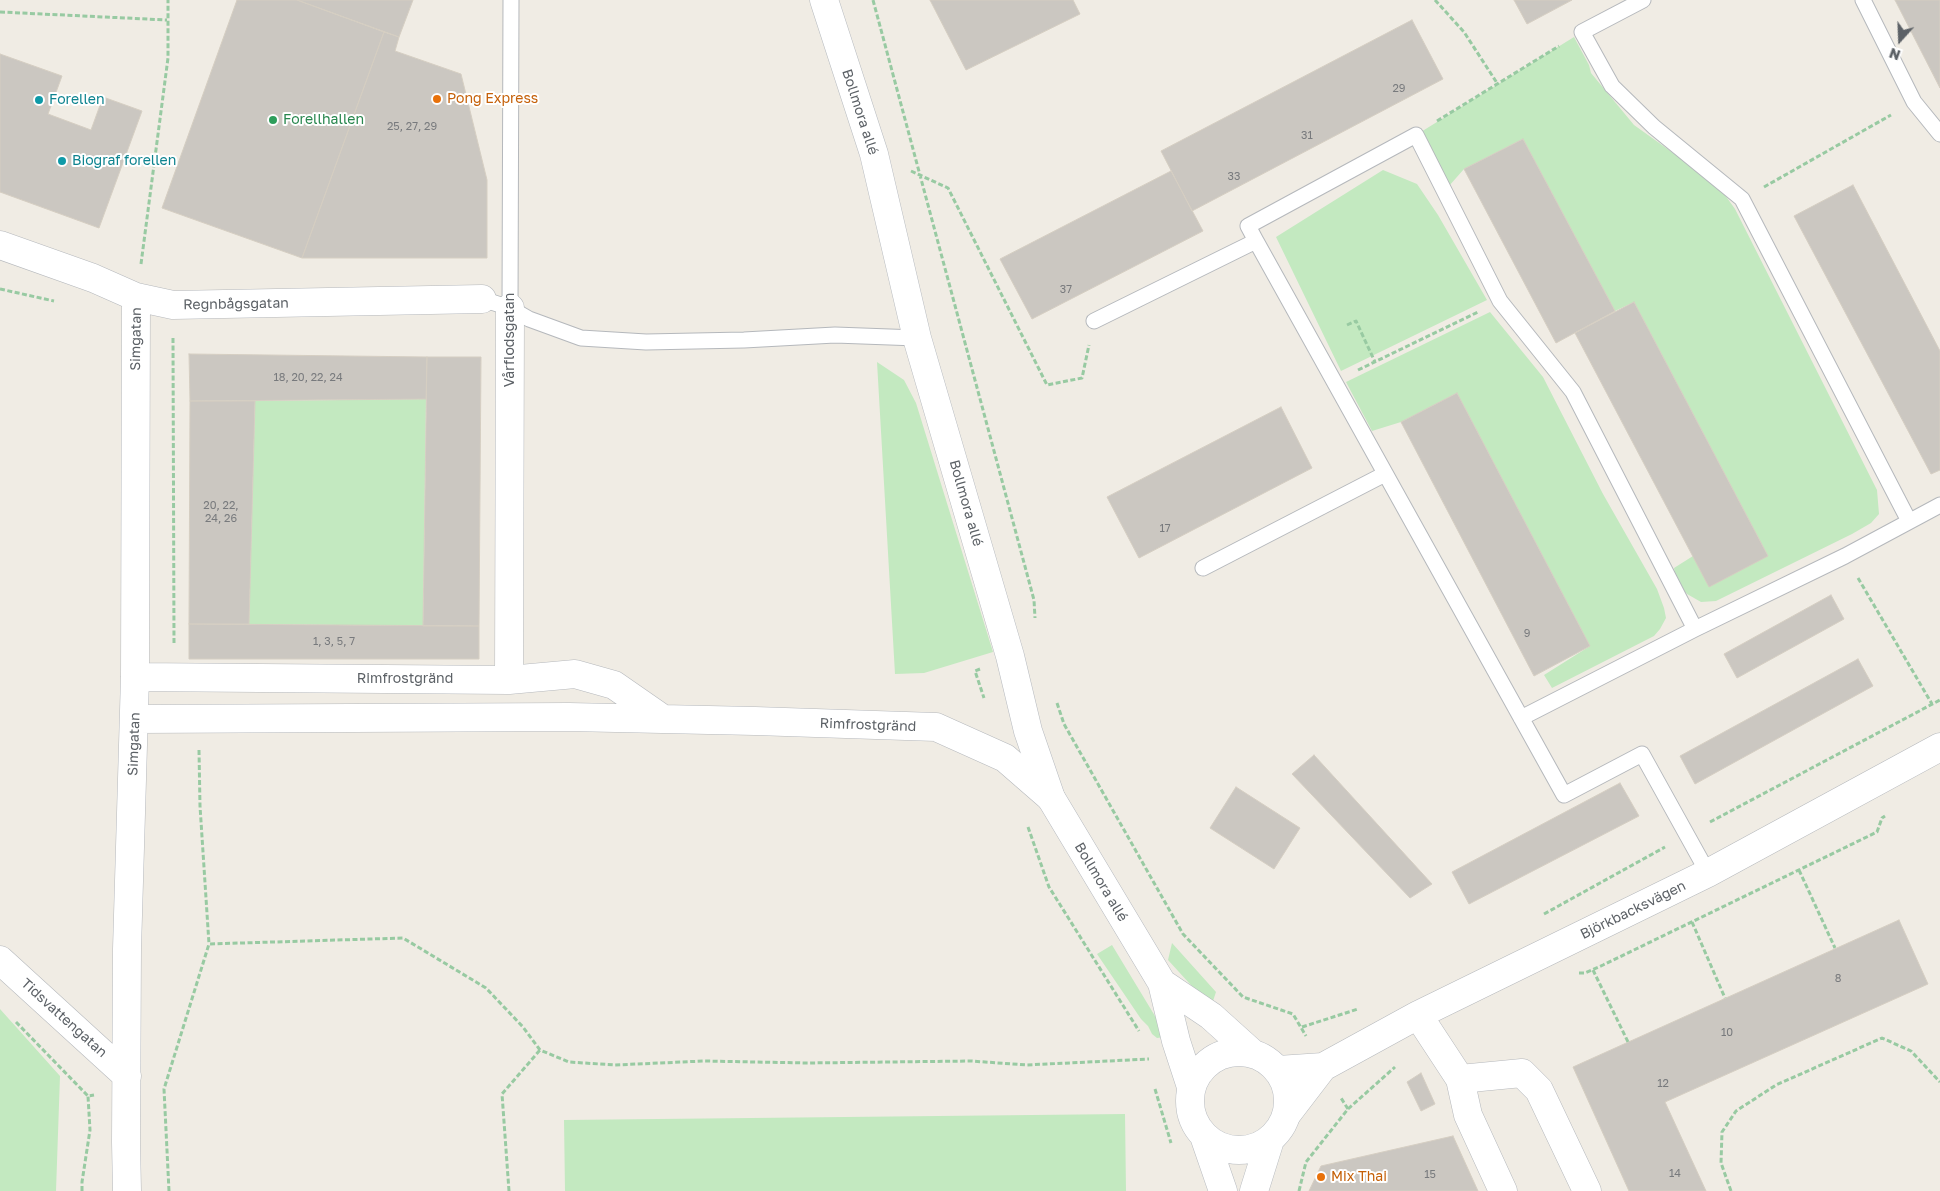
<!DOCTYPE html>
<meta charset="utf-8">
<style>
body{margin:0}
#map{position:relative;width:1940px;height:1191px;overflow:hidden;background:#f0ece4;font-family:"Golos Text",sans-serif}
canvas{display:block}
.north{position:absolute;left:1875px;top:15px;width:50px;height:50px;-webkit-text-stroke:4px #fff;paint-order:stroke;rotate:200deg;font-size:14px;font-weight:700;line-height:20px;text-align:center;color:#5c6166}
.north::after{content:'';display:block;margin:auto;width:18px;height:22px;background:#5c6166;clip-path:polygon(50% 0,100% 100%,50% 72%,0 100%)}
</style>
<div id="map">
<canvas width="1940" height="1191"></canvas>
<div class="north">N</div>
</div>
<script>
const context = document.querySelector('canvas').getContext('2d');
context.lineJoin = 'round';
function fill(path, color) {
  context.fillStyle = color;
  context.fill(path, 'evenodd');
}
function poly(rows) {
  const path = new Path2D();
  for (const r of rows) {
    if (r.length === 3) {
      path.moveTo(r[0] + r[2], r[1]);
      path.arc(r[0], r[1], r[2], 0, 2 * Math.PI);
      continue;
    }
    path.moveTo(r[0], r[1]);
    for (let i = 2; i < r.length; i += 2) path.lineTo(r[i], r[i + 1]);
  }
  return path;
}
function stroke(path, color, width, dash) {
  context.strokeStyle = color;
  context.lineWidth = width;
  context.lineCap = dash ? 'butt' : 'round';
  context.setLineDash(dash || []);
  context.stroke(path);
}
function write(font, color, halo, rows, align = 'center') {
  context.font = font + ' "Golos Text",sans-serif';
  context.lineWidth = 4;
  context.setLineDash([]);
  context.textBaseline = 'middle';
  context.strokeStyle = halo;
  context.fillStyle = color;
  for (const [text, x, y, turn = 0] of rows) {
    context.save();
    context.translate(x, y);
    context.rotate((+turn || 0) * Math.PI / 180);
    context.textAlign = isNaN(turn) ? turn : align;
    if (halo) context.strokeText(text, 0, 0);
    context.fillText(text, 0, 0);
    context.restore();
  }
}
const green = poly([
 [1574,37,1589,65,1591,73,1634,125,1704,175,1725,195,1735,209,1877,490,1879,514,1871,523,1852,534,1716,601,1701,602,1687,594,1676,582,1674,568,1693,556,1768,556,1634,302,1615,311,1523,139,1464,169,1449,186,1416,135],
 [1383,170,1417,184,1438,215,1487,300,1341,371,1276,237],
 [1490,312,1543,377,1603,494,1657,589,1664,608,1666,618,1660,629,1654,636,1552,688,1544,675,1590,646,1457,393,1401,422,1372,431,1346,382],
 [877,362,904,380,916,403,993,652,924,673,895,674],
 [426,399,423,626,249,624,255,401],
 [1172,943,1216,992,1213,1001,1200,995,1168,960],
 [1112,945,1158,1021,1165,1037,1157,1038,1152,1034,1148,1026,1141,1019,1097,954],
 [0,1009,60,1076,56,1191,0,1191],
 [1125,1114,1126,1191,565,1191,564,1120]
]);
const building = poly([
 [237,0,297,0,384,32,302,258,162,208,237,0],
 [297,0,413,0,399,37,297,0],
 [930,0,1073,0,1080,14,966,70,930,0],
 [1514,0,1572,0,1527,24,1514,0],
 [1895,0,1940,0,1940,88,1895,0],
 [1412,20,1443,79,1192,211,1161,151,1412,20],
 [384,32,399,37,395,51,461,74,487,180,487,258,302,258,384,32],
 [0,54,62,76,48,114,91,130,103,97,142,111,99,228,0,192,0,54],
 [1523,139,1615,311,1556,343,1464,169,1523,139],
 [1171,171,1203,231,1032,319,1000,259,1171,171],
 [1853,185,1940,351,1940,470,1931,474,1794,216,1853,185],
 [1634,302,1768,556,1709,587,1575,333,1634,302],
 [189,354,427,357,426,399,190,401,189,354],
 [427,357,481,357,479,626,423,626,427,357],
 [1457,393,1590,646,1534,676,1401,422,1457,393],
 [190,401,255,401,249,624,189,624,190,401],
 [1281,407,1312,468,1139,558,1107,497,1281,407],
 [1831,595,1844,619,1737,678,1724,654,1831,595],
 [189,624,479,626,479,659,189,659,189,624],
 [1858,659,1873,686,1695,784,1680,756,1858,659],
 [1314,755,1432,884,1410,898,1292,774,1314,755],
 [1620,783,1639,816,1469,904,1452,872,1620,783],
 [1236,787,1300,828,1274,869,1210,828,1236,787],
 [1899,920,1928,984,1665,1102,1706,1191,1629,1191,1573,1067,1899,920],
 [1421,1073,1435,1104,1421,1111,1407,1082,1421,1073],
 [1453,1136,1478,1191,1309,1191,1321,1166,1453,1136]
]);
const path = poly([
 [873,0,1034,600,1035,618],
 [1435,0,1464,32,1497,83],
 [0,12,167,20],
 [1437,121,1559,46],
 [911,171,948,188,1047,385,1082,378,1089,345],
 [1764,187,1891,115],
 [141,264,168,58,168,0],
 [0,289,54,301],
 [1347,325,1356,321,1375,362],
 [173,338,174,644],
 [1358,370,1478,312],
 [1858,578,1932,704],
 [980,669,975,671,984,698],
 [1057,703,1064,724,1183,934,1243,997,1293,1014,1306,1036],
 [199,750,200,806,209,944],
 [1710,822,1940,700],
 [1028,827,1049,887,1139,1031],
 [1799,870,1835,948],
 [1544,914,1665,847],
 [1692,922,1725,998],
 [1593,970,1628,1042],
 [1579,973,1585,973,1603,965,1877,832,1882,818,1885,816],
 [16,1022,88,1096],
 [1302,1027,1358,1009],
 [1155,1089,1171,1143],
 [1348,1109,1395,1067],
 [82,1191,82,1182,90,1130,88,1096,94,1095],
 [169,1191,164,1089,209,944,403,938,486,988,523,1027,540,1050,569,1062,615,1065,704,1061,807,1063,971,1061,1027,1065,1149,1059],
 [509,1191,502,1094,540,1050],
 [1299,1191,1306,1162,1348,1109,1341,1098],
 [1731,1191,1721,1163,1722,1132,1736,1111,1776,1085,1882,1038,1911,1051,1940,1082]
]);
const lane = poly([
 [1643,0,1582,32,1612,86,1654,127,1742,199,1909,521],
 [1863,0,1914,102,1940,134],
 [1256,241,1248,226,1416,135,1500,301,1573,392,1695,629],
 [482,299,510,308,529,319,581,338,646,342,744,340,835,335,917,338],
 [510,308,511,0],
 [1094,321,1256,241,1564,795,1642,754,1708,873],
 [1203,568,1385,474],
 [1521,718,1695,629,1845,556,1940,505]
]);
const street = poly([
 [0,245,93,278,136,297,173,305,482,299],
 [135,677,509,680,575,674,614,685,663,719],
 [509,680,510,308],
 [135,719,569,717,755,721,936,727,1005,758,1051,798],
 [0,960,127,1076],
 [1418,1015,1460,1079,1468,1115,1503,1191],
 [1278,1070,1323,1067],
 [1460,1079,1522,1073,1539,1090,1587,1191],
 [1287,1114,1323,1067,1418,1015,1708,873,1940,747],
 [127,1191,126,1142,127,949,135,677,136,297]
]);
const secondary = poly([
 [824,0,874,154,917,338,1010,656,1028,731,1051,798,1162,983,1176,1041,1191,1087],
 [1162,983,1211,1016,1251,1052],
 [1239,1101,49],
 [1204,1136,1223,1191],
 [1254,1191,1270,1140]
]);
const markers = [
 [437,99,5,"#e8710a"],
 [39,100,5,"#0f9aa8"],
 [273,120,5,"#2e9e5b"],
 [62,161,5,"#0f9aa8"],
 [1321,1177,5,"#e8710a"]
];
const numberNames = [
 ["29",1399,89],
 ["25, 27, 29",412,127],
 ["31",1307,136],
 ["33",1234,177],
 ["37",1066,290],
 ["18, 20, 22, 24",308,378],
 ["20, 22,",221,506],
 ["24, 26",221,519],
 ["17",1165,529],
 ["9",1527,634],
 ["1, 3, 5, 7",334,642],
 ["8",1838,979],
 ["10",1727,1033],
 ["12",1663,1084],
 ["14",1675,1174],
 ["15",1430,1175]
];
const foodNames = [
 ["Pong Express",447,99],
 ["Mix Thai",1331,1177]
];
const cultureNames = [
 ["Forellen",49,100],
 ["Biograf forellen",72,161]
];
const streetNames = [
 ["Bollmora allé",860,112,72],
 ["Regnbågsgatan",236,304,-1],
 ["Simgatan",136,339,-89],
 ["Vårflodsgatan",510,340,-90],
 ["Bollmora allé",966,503,74],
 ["Rimfrostgränd",405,679],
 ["Rimfrostgränd",868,725,2],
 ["Simgatan",134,744,-88],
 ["Bollmora allé",1101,882,59],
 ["Björkbacksvägen",1633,910,-26],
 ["Tidsvattengatan",64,1018,42]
];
const leisureNames = [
 ["Forellhallen",283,120]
];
fill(green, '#c3e9c0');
fill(building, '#cbc7c1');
stroke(building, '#d5cec2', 1);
stroke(lane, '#b5b8bc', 17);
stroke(street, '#b5b8bc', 29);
stroke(secondary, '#b6babf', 29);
stroke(path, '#98caa2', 3, [5, 2.5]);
stroke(lane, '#fff', 15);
stroke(street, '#fff', 28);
stroke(secondary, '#fff', 28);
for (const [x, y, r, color] of markers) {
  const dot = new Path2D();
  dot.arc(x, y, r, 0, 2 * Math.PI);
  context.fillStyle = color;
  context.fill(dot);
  stroke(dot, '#fff', 2);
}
write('11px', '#787a7d', null, numberNames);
write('14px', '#c56008', '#fff', foodNames, 'left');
write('14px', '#0d838f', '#fff', cultureNames, 'left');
write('14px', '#5c6166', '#fff', streetNames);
write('14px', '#27864d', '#fff', leisureNames, 'left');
</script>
